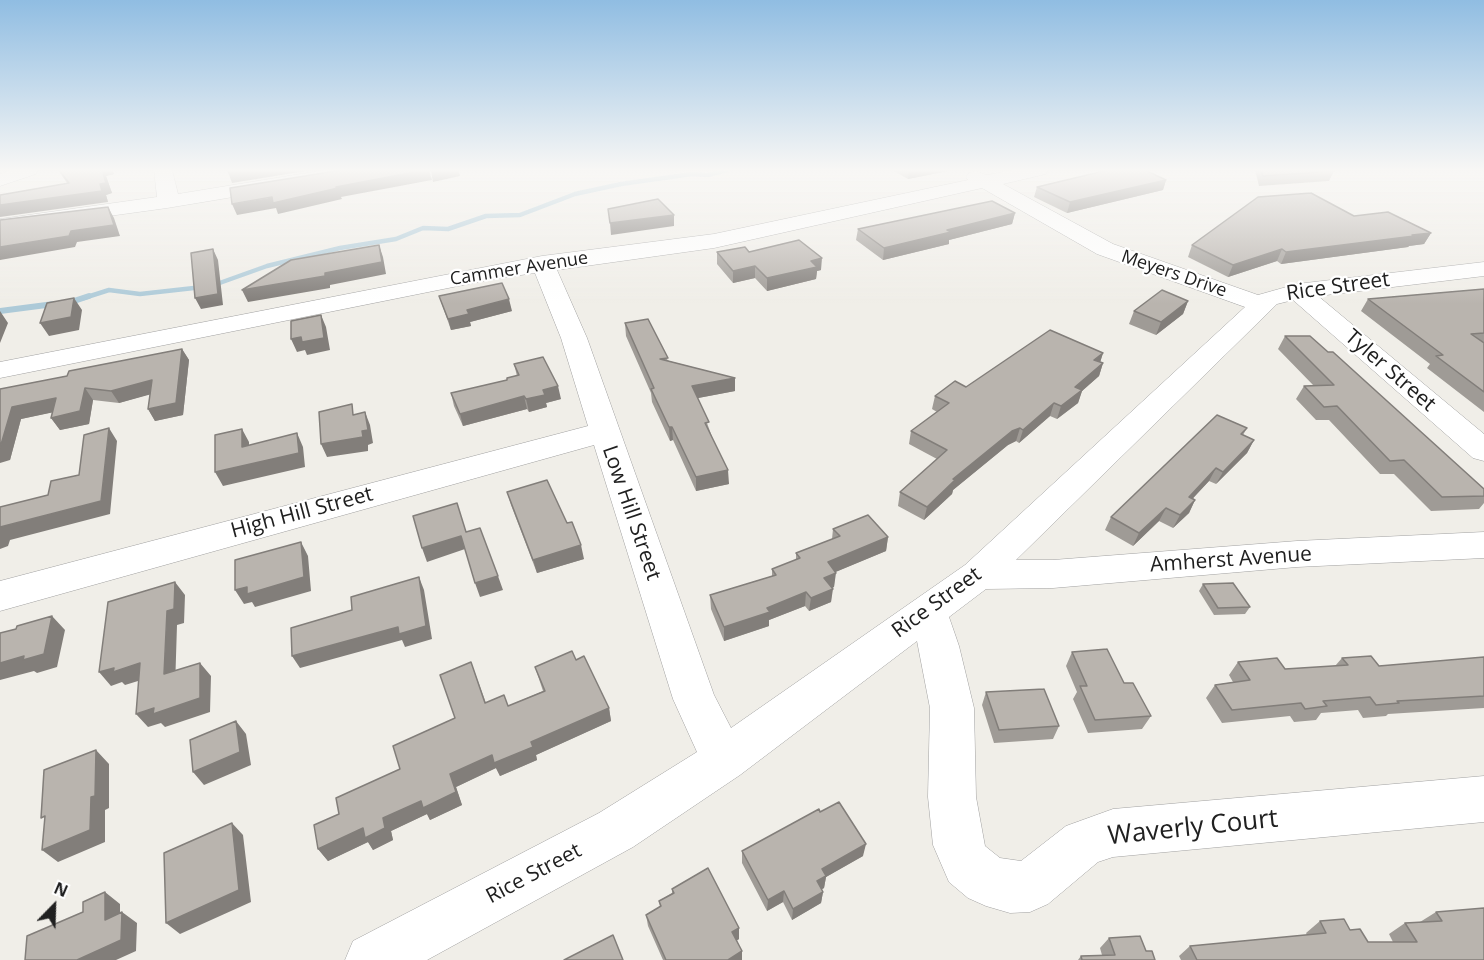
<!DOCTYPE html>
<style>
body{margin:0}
#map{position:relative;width:1484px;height:960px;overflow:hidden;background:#f0eee8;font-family:"Open Sans",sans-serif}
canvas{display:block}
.north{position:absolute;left:24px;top:876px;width:60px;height:60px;-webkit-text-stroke:4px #fff;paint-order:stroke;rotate:23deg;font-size:16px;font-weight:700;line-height:24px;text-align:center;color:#202020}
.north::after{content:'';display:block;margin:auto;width:21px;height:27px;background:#202020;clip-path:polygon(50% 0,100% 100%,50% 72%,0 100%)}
</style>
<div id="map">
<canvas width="1484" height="960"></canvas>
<div class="north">N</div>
</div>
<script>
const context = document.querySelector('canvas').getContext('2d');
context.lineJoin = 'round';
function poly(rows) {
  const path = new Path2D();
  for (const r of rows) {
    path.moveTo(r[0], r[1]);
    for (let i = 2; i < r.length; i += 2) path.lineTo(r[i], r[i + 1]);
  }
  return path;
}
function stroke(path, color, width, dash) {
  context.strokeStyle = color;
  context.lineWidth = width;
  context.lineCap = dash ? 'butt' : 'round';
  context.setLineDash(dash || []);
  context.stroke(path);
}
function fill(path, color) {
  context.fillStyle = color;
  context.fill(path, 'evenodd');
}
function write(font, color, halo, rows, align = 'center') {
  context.font = font + ' "Open Sans",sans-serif';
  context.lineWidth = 4.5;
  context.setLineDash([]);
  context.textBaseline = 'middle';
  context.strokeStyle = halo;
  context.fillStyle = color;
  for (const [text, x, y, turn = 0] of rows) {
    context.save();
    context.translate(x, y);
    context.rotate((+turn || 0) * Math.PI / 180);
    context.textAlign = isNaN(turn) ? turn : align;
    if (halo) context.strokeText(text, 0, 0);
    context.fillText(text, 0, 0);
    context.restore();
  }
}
const streamFar1 = poly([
 [214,285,267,266,340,248,396,239,423,228,448,229,486,216,520,215,575,194,621,184,692,174,708,175,727,170],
 [84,298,109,290,140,294,203,287]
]);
const stream = poly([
 [68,303,89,296],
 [0,311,54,304]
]);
const minor = poly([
 [11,170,38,170,36,174,0,186,0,174,11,170],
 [154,170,172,170,178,194,325,170,368,170,359,176,167,208,0,231,0,219,157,197,154,170],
 [1013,170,1048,170,1046,174,1003,184,1113,244,1258,295,1297,284,1484,262,1484,276,1318,296,1484,434,1484,461,1473,458,1293,300,1277,304,1016,560,1053,560,1297,541,1484,532,1484,558,1297,567,1053,588,986,589,949,617,959,646,974,708,976,797,985,846,1000,858,1021,861,1066,826,1113,809,1484,776,1484,822,1113,857,1098,862,1048,904,1030,912,1010,913,986,906,968,898,949,882,933,845,928,797,930,708,917,641,740,775,633,847,427,960,345,960,353,941,599,813,697,752,673,699,594,445,0,611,0,581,588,426,561,338,535,273,493,279,0,378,0,362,542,256,714,234,968,180,966,177,969,173,976,171,987,175,1013,170],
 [982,188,1097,254,1245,307,965,565,731,728,714,695,587,338,557,270,714,248,982,188]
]);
const wall = poly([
 [58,170,112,170,114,174,106,176,112,193,106,195,108,202,67,183],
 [892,170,948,170,948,171,908,179],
 [1255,170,1333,170,1334,171,1329,181,1259,186],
 [1166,180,1163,190,1067,213,1034,197,1037,187],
 [1015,213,1012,224,949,240,949,244,883,260,856,240,858,229],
 [1354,216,1431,233,1424,244,1409,246,1408,247,1281,264,1277,261,1228,277,1188,257,1192,245],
 [717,252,749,252,821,270,817,271,816,279,767,291,755,278,733,283,717,264],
 [1484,289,1484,412,1427,368,1430,364,1361,311,1368,299],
 [439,296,512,311,470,322,471,326,451,330],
 [1188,301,1183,314,1156,335,1129,324,1134,311],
 [625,323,669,361,735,378,735,391,698,398,729,484,696,491,673,440,670,441,652,402,651,393,626,336],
 [1285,336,1328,352,1484,489,1484,503,1479,509,1431,511,1394,474,1380,474,1329,420,1316,420,1296,399,1304,386,1314,386,1278,349],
 [182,349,189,360,183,415,155,421,148,409,150,394,119,403,93,400,89,424,60,430,51,418,53,412,21,419,10,460,0,389,67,376],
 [1103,353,1100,362,1103,363,1099,376,1082,391,1078,403,1057,419,1050,416,1019,443,1016,441,1008,445,953,490,952,494,924,520,898,506,900,492,937,459,909,444,911,431,937,412,932,409,935,396,966,387],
 [514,364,561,399,546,403,547,407,529,412,527,409,463,426,454,406,451,393,507,380,517,376],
 [1247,428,1243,435,1254,440,1247,453,1216,484,1209,481,1193,498,1195,500,1189,513,1173,528,1159,521,1133,546,1105,530,1111,517],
 [507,492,584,559,537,573,511,505],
 [833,529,888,537,886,551,835,572,834,587,832,588,831,602,809,611,805,606,769,620,769,626,724,641,711,609,710,595,772,576,772,569,796,560,796,553,832,539],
 [1203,584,1250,607,1245,614,1214,615,1199,591],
 [1072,652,1124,683,1151,716,1142,729,1088,733,1073,699,1077,692,1066,666],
 [1484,657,1484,708,1388,714,1386,716,1363,718,1358,710,1321,713,1316,720,1294,722,1290,716,1222,723,1206,698,1215,685,1233,682,1229,675,1238,662,1285,669,1335,666,1342,658,1379,666],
 [576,660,609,708,611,721,536,755,537,760,500,776,496,768,456,787,462,805,430,820,427,814,391,831,393,840,373,850,368,842,328,861,318,849,339,814,400,769,455,718,471,662,486,703,508,706,543,691,535,667],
 [986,692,1059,726,1053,739,994,743,982,705],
 [742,851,863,856,826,877,824,888,822,889,823,892,821,903,792,920,783,902,767,911,742,863],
 [672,889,739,939,737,940,742,960,663,960,648,926,646,915,660,907,659,901,672,893],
 [1436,912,1484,960,1181,960,1179,956,1190,946,1307,935,1306,933,1320,921,1350,930,1368,942,1393,942,1389,934,1405,923,1420,922],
 [1109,938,1146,951,1155,960,1078,960,1081,956,1102,955,1100,948]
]);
const shadedWall = poly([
 [102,170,112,170,114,174,106,176,112,193,106,195,108,202,0,217,0,205,100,184],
 [242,170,312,170,232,183,228,172],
 [425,170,429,170,432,180,341,197,342,199,278,214,276,208,237,215,232,204,336,187],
 [437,170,459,170,460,176,433,182,431,171],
 [909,170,948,170,948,171,908,179],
 [1166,180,1163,190,1067,213,1070,202],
 [108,207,114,218,120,236,77,242,75,247,0,260,0,247,71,231],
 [1015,213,1012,224,949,240,949,244,883,260,884,248,947,230],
 [674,215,674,226,611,235,610,223],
 [1431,233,1424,244,1409,246,1408,247,1281,264,1286,252],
 [379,245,383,257,386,274,330,285,330,288,248,302,242,290,325,273],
 [213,249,218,260,223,305,201,309,195,298],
 [1282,249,1277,261,1228,277,1233,265],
 [822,258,821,270,817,271,816,279,767,291,767,278,811,261],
 [755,266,755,278,733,283,733,271],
 [74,298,82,310,79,330,49,336,40,323],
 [509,299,512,311,470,322,471,326,451,330,448,319,467,310],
 [1188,301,1183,314,1156,335,1161,322],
 [0,311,8,323,0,343],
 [321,315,326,327,330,350,307,355,305,350,297,352,291,339],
 [182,349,189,360,183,415,155,421,148,409],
 [1103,353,1099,366,1094,360],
 [1103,363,1099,376,1082,391,1078,403,1057,419,1061,406,1075,387],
 [735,378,735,391,693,399,692,386],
 [152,380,159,392,119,403,111,391],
 [558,386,561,399,546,403,547,407,529,412,526,399,543,390],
 [85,388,93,400,89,424,60,430,51,418],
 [524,396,527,409,463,426,460,414],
 [56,398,64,410,21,419,10,460,0,463,0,448,12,407],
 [1054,403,1050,416,1019,443,1023,430],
 [365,412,370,425,373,443,368,445,368,451,327,457,321,444],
 [669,427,672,427,673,440,670,441],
 [109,428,117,441,110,514,10,540,8,546,0,549,0,527,101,501],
 [1020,428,1016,441,1008,445,953,490,952,494,924,520,927,507,953,479,1012,431],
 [242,429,249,442,249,460,242,447],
 [297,433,303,447,305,467,223,486,215,472],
 [1254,440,1247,453,1216,484,1223,472],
 [1216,468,1209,481,1183,509,1189,497],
 [728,470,729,484,696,491,696,477],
 [1195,500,1189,513,1173,528,1180,515],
 [1166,508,1159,521,1133,546,1139,533],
 [461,536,465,549,427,562,422,548],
 [888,537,886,551,826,576,828,562],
 [301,542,308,556,311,591,255,607,252,602,244,604,235,590],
 [581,545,584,559,537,573,533,560],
 [836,573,834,587,823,592,824,578],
 [498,576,503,590,480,597,475,583],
 [419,577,424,590,432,639,405,647,402,640,300,668,292,656,398,627],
 [175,582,185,595,184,623,177,625,175,688,164,674,167,611],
 [833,589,831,602,809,611,811,598],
 [806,592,805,606,769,620,769,626,724,641,724,627,767,608],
 [52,616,65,630,57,667,37,673,34,671,0,680,0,663],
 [140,663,151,677,125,685,122,682,111,686,99,672,114,668],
 [200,663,211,676,210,712,165,727,161,723,148,727,136,714],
 [609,708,611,721,536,755,537,760,500,776,496,768,456,787,462,805,430,820,427,814,391,831,393,840,373,850,368,842,328,861,318,849,383,818,450,774,492,755,531,742],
 [236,721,246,734,251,765,204,785,193,772],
 [96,750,109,764,109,808,105,810,105,842,58,862,42,850,91,797],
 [232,823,243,835,251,902,180,934,166,923],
 [866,844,863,856,826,877,824,888,815,893,817,881,822,869],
 [784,891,783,902,767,911,768,900],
 [105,892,120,904,120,931,105,920],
 [823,892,821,903,792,920,793,909],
 [122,912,137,923,136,951,116,960,77,960],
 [739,928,739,939,733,943,732,932],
 [742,951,742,960,728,960]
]);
const building = poly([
 [59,170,102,170,106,183,100,184,102,191,0,205,0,195,69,183,59,170],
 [227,170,242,170,228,172,227,170],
 [342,170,425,170,336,187,338,188,273,203,272,197,232,204,230,188,342,170],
 [1108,170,1145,170,1166,180,1070,202,1037,187,1108,170],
 [1261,170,1333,170,1334,171,1263,176,1261,170],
 [1311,193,1354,216,1388,212,1431,233,1412,235,1414,236,1286,252,1282,249,1233,265,1192,245,1258,197,1311,193],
 [658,199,674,215,610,223,608,209,658,199],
 [992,201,1015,213,947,230,951,232,884,248,858,229,992,201],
 [108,207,114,225,71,231,69,236,0,247,0,220,108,207],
 [799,240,822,258,811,261,817,267,767,278,755,266,733,271,717,252,745,247,749,252,799,240],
 [379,245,382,262,325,273,325,276,242,290,291,260,379,245],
 [213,249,218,294,195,298,191,253,213,249],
 [502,283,509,299,467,310,469,314,448,319,439,296,502,283],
 [1484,289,1484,333,1471,334,1484,343,1484,392,1436,356,1443,355,1368,299,1484,289],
 [1162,290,1188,301,1161,322,1134,311,1162,290],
 [74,298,71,317,40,323,47,303,74,298],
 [321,315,324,338,302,342,301,337,291,339,291,321,321,315],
 [648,319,668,358,660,359,735,378,692,386,709,422,705,423,728,470,696,477,672,427,669,427,651,389,654,388,625,323,648,319],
 [1050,330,1103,353,1094,360,1103,363,1075,387,1082,390,1061,406,1054,403,1023,430,1020,428,1012,431,953,479,955,480,927,507,900,492,947,450,911,431,949,403,935,396,955,381,966,387,1050,330],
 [1285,336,1310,336,1328,352,1333,352,1484,489,1484,496,1442,497,1404,460,1390,461,1337,406,1324,407,1304,386,1334,385,1285,336],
 [182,349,176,403,148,409,152,380,111,391,85,388,80,411,51,418,56,398,12,407,0,448,0,389,67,376,69,371,182,349],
 [543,357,558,386,543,390,545,395,526,399,524,396,460,414,451,393,507,380,507,378,519,375,514,364,543,357],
 [352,404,353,415,365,412,368,430,362,431,363,437,321,444,319,412,352,404],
 [1217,415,1247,428,1241,434,1254,440,1223,472,1216,468,1189,497,1195,500,1180,515,1166,508,1139,533,1111,517,1217,415],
 [109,428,101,501,0,527,0,507,48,495,51,481,79,475,84,435,109,428],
 [242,429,242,447,297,433,299,453,215,472,215,435,242,429],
 [547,480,567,523,572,522,581,545,533,560,507,492,547,480],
 [457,503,466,532,480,528,498,576,475,583,461,536,422,548,413,516,457,503],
 [868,515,888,537,828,562,836,573,824,578,833,589,811,598,806,592,767,608,770,612,724,627,710,595,776,575,772,569,800,558,796,553,840,536,833,529,868,515],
 [301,542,304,577,247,594,247,587,235,590,235,560,301,542],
 [419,577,426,626,399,634,398,627,292,656,291,628,352,610,351,597,419,577],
 [175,582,174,609,167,611,164,674,200,663,200,698,153,714,154,708,136,714,140,663,113,672,114,668,99,672,108,602,175,582],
 [1233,583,1250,607,1218,608,1203,584,1233,583],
 [52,616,44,654,23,660,24,656,0,663,0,633,16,629,17,626,52,616],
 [1107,649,1124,683,1133,683,1151,716,1095,720,1080,686,1087,686,1072,652,1107,649],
 [572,651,576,660,584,656,609,708,531,742,533,747,494,763,492,755,450,774,456,792,423,808,421,801,383,818,385,828,365,838,363,828,318,849,314,825,339,814,336,798,400,769,393,746,455,718,440,675,471,662,485,703,504,695,508,706,545,691,535,667,572,651],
 [1371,656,1379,666,1484,657,1484,696,1397,701,1399,703,1376,705,1370,697,1323,701,1327,706,1305,709,1301,703,1232,710,1215,685,1250,680,1238,662,1277,658,1285,669,1348,665,1342,658,1371,656],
 [1044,689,1059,726,999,730,986,692,1044,689],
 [236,721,240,752,193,772,190,740,236,721],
 [96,750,95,796,91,797,90,830,42,850,45,816,41,818,44,770,96,750],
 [839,802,866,844,822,869,826,876,817,881,823,892,793,909,784,891,768,900,742,851,819,809,820,812,839,802],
 [232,823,239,890,166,923,164,853,232,823],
 [708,868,739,928,732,932,742,951,728,960,666,960,646,915,661,906,659,901,674,893,672,889,708,868],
 [105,892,105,920,122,912,121,940,77,960,25,960,27,936,83,912,83,902,105,892],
 [1484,908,1484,960,1197,960,1190,946,1326,933,1320,921,1344,919,1350,930,1360,929,1368,942,1417,942,1405,923,1442,921,1436,912,1484,908],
 [613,935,623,960,564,960,613,935],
 [1140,936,1146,951,1152,951,1155,960,1082,960,1081,956,1115,955,1109,938,1140,936]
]);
const farStreetnames = [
 ["Cammer Avenue",519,269,-9],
 ["Meyers Drive",1174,274,19]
];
const streetNames = [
 ["Rice Street",1338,287,-8],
 ["Tyler Street",1390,371,41],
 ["High Hill Street",302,513,-15],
 ["Low Hill Street",631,513,71],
 ["Amherst Avenue",1231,560,-4],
 ["Rice Street",937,603,-36],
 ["Rice Street",534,874,-28]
];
const nearStreetnames = [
 ["Waverly Court",1193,828,-6]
];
stroke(streamFar1, '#adcad8', 4.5);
stroke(stream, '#adcad8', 6);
stroke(minor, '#a1a1a1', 1);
fill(minor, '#fff');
fill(wall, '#9f9b96');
fill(shadedWall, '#827e7a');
fill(building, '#b9b4ae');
stroke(building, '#827e7a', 1.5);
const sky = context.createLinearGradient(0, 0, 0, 304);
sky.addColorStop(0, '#90bde2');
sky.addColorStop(0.56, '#f8f7f5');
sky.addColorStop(1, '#f8f7f500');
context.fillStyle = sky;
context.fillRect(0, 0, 1484, 304);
write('18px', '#202020', '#fff', farStreetnames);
write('21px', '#202020', '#fff', streetNames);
write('26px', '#202020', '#fff', nearStreetnames);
</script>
